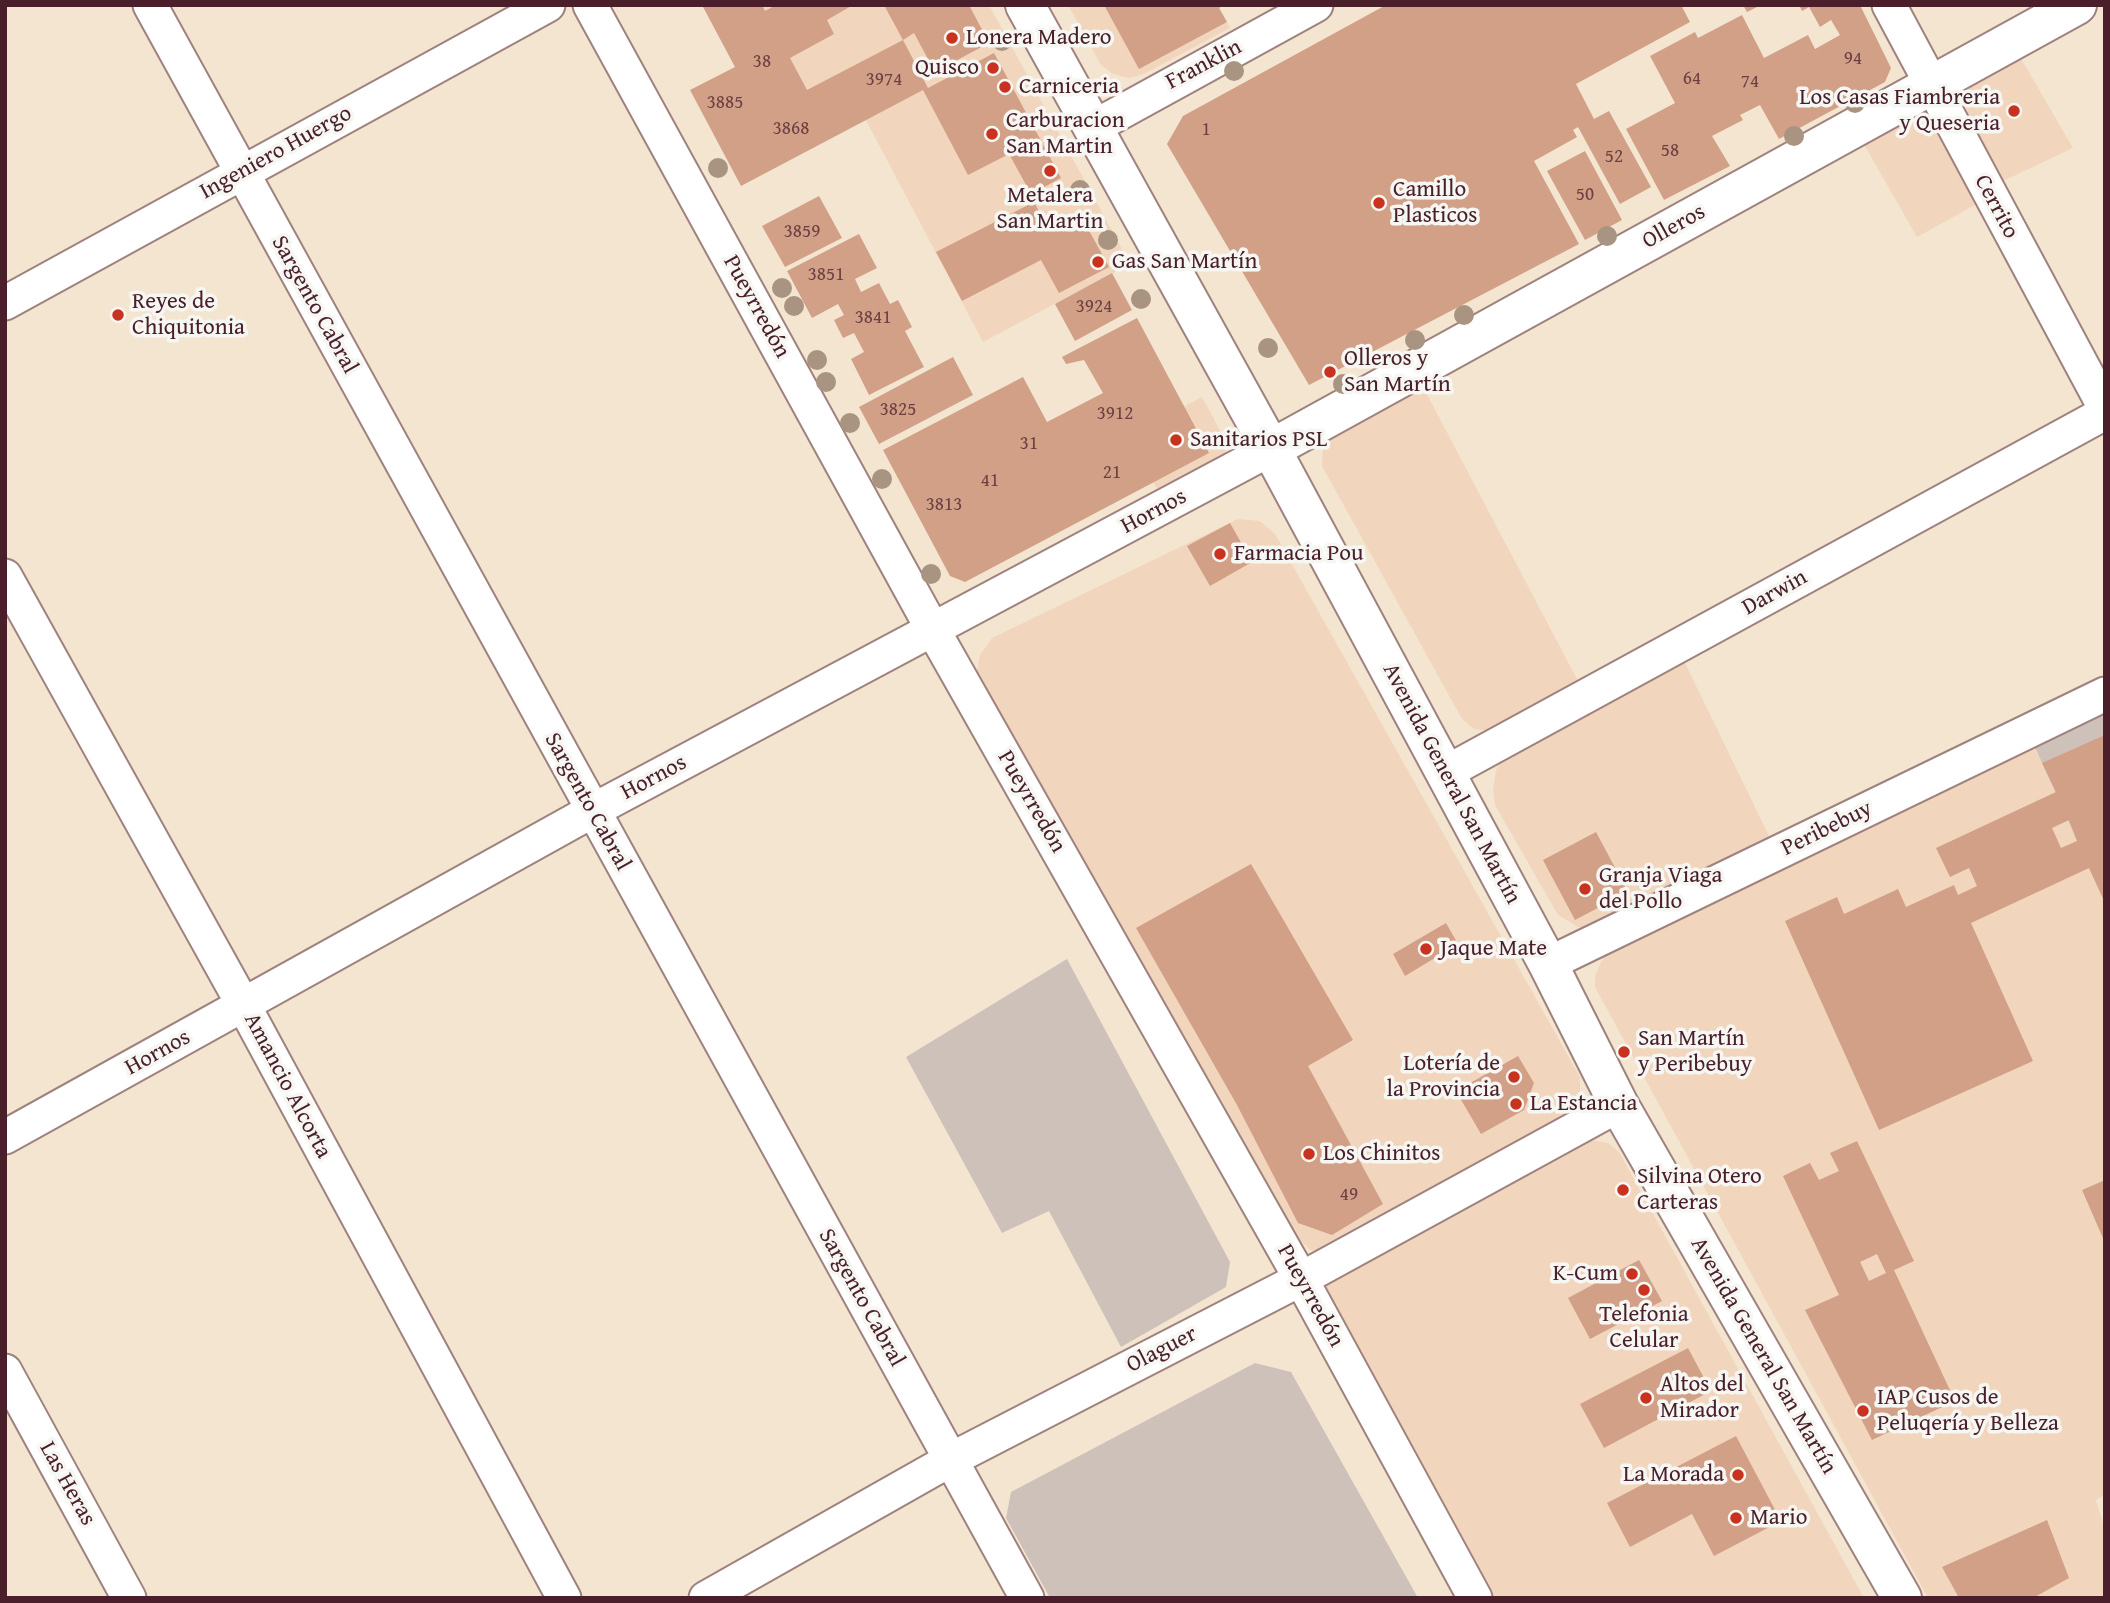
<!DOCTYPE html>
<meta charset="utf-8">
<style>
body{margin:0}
#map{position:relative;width:2110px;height:1603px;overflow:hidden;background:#f4e5d1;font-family:"Gentium Book Plus",serif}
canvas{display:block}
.frame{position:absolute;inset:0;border:7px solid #4a1f2b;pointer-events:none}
</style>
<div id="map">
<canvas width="2110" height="1603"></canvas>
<div class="frame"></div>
</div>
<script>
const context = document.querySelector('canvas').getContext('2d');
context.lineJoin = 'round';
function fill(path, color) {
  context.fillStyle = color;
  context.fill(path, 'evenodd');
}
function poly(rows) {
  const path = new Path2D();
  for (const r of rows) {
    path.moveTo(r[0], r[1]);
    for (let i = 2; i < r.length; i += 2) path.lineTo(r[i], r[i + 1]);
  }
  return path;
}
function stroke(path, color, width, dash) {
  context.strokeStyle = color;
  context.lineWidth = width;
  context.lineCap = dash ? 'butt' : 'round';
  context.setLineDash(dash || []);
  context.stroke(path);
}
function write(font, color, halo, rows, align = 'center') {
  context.font = font + ' "Gentium Book Plus",serif';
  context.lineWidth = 7;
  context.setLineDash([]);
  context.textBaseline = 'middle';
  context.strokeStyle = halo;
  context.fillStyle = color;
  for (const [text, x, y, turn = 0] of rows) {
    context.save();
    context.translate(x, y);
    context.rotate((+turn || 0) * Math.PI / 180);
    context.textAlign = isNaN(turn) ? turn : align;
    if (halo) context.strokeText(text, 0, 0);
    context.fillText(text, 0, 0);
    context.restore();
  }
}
const built = poly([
 [702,5,989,5,1130,264,983,342,841,73,761,115],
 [1068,5,1218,5,1230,28,1144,74,1129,78,1113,74,1101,65],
 [2020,57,2073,148,2003,181,1967,112,1965,101,1968,88,1974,80],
 [1918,115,1930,119,1941,128,1984,200,1917,237,1861,139,1907,116],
 [1421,383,1579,683,1490,731,1474,729,1462,719,1322,466,1323,445,1335,431],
 [1202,397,1223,436,1226,454,1214,468,1161,496,1127,436],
 [1238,519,1260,521,1275,534,1580,1077,1580,1092,1573,1112,1326,1251,1310,1250,1298,1238,982,696,976,676,980,655,992,638],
 [1684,661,1772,842,1598,928,1578,927,1558,915,1495,805,1493,790,1496,770,1507,752],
 [2034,745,2105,903,2105,1180,2082,1190,2105,1243,2105,1495,2096,1500,2105,1530,2105,1598,1928,1598,1595,987,1595,976,1601,962,1609,951],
 [1591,1140,1608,1143,1619,1152,1864,1598,1489,1598,1325,1305,1326,1288,1331,1276,1572,1145]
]);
const industrial = poly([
 [2105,711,2105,903,2034,745],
 [1067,959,1230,1262,1226,1287,1121,1347,1049,1211,1002,1233,906,1057],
 [1255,1363,1291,1372,1418,1598,1050,1598,1006,1518,1011,1492]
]);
const building = poly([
 [702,5,762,5,765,11,776,5,853,5,827,20,834,34,790,58,807,90,903,40,884,5,969,5,989,43,935,72,914,33,903,40,928,88,994,53,1061,178,1031,194,1009,154,968,175,923,90,741,186,690,90,735,67],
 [1104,5,1224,5,1219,8,1227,22,1139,69],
 [1386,5,1681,5,1690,22,1576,84,1594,119,1609,111,1651,187,1620,204,1578,127,1573,130,1577,137,1534,161,1579,244,1309,385,1167,144,1183,116],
 [1743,5,1761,5,1747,12],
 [1799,5,1860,5,1891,68,1885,82,1779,139,1760,105,1740,115,1743,120,1712,136,1730,166,1664,200,1626,129,1675,103,1650,56,1695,32,1698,38,1742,15,1764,58,1808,35,1815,49,1840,35,1831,20,1820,27,1809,7,1802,11],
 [1585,151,1622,220,1585,240,1547,171],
 [819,196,842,238,785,267,762,226],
 [1034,202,1049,230,1080,214,1109,267,1059,293,1041,260,962,301,936,252],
 [859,234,877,268,855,279,861,292,879,283,890,304,898,300,912,327,905,331,924,367,869,395,851,359,864,352,854,333,843,338,834,320,844,315,838,304,812,318,787,271],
 [1112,273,1132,310,1075,341,1055,304],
 [1137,318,1209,453,965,582,950,576,883,450,1023,377,1047,422,1103,393,1084,360,1066,364,1062,357],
 [953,357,973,395,879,444,859,407],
 [1230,523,1252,562,1210,586,1187,546],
 [2105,735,2105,903,2089,868,1971,923,2033,1061,1879,1130,1785,921,1837,897,1844,914,1898,889,1906,907,1954,885,1958,895,1977,886,1969,868,1950,877,1936,848,2056,792,2042,763],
 [2069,820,2077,841,2061,848,2052,828],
 [1596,832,1628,892,1575,920,1543,860],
 [1251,864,1353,1040,1308,1066,1383,1204,1332,1235,1298,1223,1237,1105,1136,928],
 [1446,923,1458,944,1405,976,1393,954],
 [1518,1056,1534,1083,1524,1110,1481,1134,1456,1091],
 [1857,1141,1914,1261,1894,1270,1955,1401,1872,1440,1805,1310,1839,1295,1783,1176,1810,1163,1819,1180,1839,1171,1830,1153],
 [1877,1254,1886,1273,1869,1281,1860,1262],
 [2105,1180,2105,1243,2082,1190],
 [1639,1260,1662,1301,1590,1339,1568,1298],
 [1688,1348,1711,1391,1604,1448,1580,1404],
 [1736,1436,1781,1521,1714,1556,1692,1514,1630,1547,1607,1503],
 [2047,1520,2069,1578,2033,1598,1959,1598,1942,1567]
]);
const minor = poly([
 [150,5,1027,1598],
 [590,5,933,630,1301,1279,1475,1598],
 [1889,5,2105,408],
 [1094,127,1316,5],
 [5,303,548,5],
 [5,576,244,1006,564,1598],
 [1445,773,2105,413],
 [1548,964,2105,694],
 [5,1137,592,811,1271,449],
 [5,1371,129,1598],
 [706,1598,950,1460,1301,1279,1619,1105]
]);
const tertiary = poly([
 [1271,449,2077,5]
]);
const secondary = poly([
 [1025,5,1271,449,1548,964,1619,1105,1902,1598]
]);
const trees = [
 [1002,41],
 [1234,71],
 [1855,103],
 [1794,136],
 [718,168],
 [1080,190],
 [1607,236],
 [1108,240],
 [782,288],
 [1141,299],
 [794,306],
 [1464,315],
 [1415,340],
 [1268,348],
 [817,360],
 [826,382],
 [1343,384],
 [850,423],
 [882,479],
 [931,574]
];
const markers = [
 [952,38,7,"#c8321e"],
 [993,68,7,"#c8321e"],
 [1005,87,7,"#c8321e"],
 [2014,111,7,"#c8321e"],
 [992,134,7,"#c8321e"],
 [1050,171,7,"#c8321e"],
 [1379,203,7,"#c8321e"],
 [1098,262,7,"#c8321e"],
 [118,315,7,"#c8321e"],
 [1330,372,7,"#c8321e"],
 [1176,440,7,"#c8321e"],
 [1220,554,7,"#c8321e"],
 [1585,889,7,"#c8321e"],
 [1426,949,7,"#c8321e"],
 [1624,1052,7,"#c8321e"],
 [1514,1077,7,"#c8321e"],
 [1516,1104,7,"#c8321e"],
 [1309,1154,7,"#c8321e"],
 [1623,1190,7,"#c8321e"],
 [1632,1274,7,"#c8321e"],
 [1644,1290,7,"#c8321e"],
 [1646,1398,7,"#c8321e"],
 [1863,1411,7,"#c8321e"],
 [1738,1475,7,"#c8321e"],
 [1736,1518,7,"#c8321e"]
];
const numberNames = [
 ["94",1853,59],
 ["38",762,62],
 ["64",1692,79],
 ["3974",884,80],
 ["74",1750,82],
 ["3885",725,103],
 ["3868",791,129],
 ["1",1206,130],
 ["58",1670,151],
 ["52",1614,157],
 ["50",1585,195],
 ["3859",802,232],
 ["3851",826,275],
 ["3924",1094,307],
 ["3841",873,318],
 ["3825",898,410],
 ["3912",1115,414],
 ["31",1029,444],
 ["21",1112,473],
 ["41",990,481],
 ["3813",944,505],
 ["49",1349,1195]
];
const poiNames = [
 ["Lonera Madero",966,38],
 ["Quisco",979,68,"right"],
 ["Carniceria",1019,87],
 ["Los Casas Fiambreria",2000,98,"right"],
 ["y Queseria",2000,124,"right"],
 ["Carburacion",1006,121],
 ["San Martin",1006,147],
 ["Camillo",1393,190],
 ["Plasticos",1393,216],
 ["Metalera",1050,196,"center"],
 ["San Martin",1050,222,"center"],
 ["Gas San Martín",1112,262],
 ["Reyes de",132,302],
 ["Chiquitonia",132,328],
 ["Olleros y",1344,359],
 ["San Martín",1344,385],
 ["Sanitarios PSL",1190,440],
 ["Farmacia Pou",1234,554],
 ["Granja Viaga",1599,876],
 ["del Pollo",1599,902],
 ["Jaque Mate",1440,949],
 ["San Martín",1638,1039],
 ["y Peribebuy",1638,1065],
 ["Lotería de",1500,1064,"right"],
 ["la Provincia",1500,1090,"right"],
 ["La Estancia",1530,1104],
 ["Los Chinitos",1323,1154],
 ["Silvina Otero",1637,1177],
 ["Carteras",1637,1203],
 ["K-Cum",1618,1274,"right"],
 ["Telefonia",1644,1315,"center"],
 ["Celular",1644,1341,"center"],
 ["Altos del",1660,1385],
 ["Mirador",1660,1411],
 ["IAP Cusos de",1877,1398],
 ["Peluqería y Belleza",1877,1424],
 ["La Morada",1724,1475,"right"],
 ["Mario",1750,1518]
];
const streetNames = [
 ["Franklin",1204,65,-28],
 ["Ingeniero Huergo",276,153,-29],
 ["Cerrito",1996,207,62],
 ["Olleros",1674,227,-29],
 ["Sargento Cabral",314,305,61],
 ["Pueyrredón",756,307,61],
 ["Hornos",1154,512,-28],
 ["Darwin",1775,593,-29],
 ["Hornos",654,778,-28],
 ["Avenida General San Martín",1451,784,62],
 ["Sargento Cabral",587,802,61],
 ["Pueyrredón",1031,802,60],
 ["Peribebuy",1827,829,-26],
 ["Hornos",158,1053,-29],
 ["Amancio Alcorta",287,1086,62],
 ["Pueyrredón",1310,1296,61],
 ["Sargento Cabral",861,1298,61],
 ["Olaguer",1162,1350,-27],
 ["Avenida General San Martín",1763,1356,60],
 ["Las Heras",67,1484,61]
];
fill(built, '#f1d5bd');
fill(industrial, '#cec1ba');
fill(building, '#d1a087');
stroke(minor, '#9f827e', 37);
stroke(tertiary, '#9f827e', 42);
stroke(secondary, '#9f827e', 42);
stroke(minor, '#fff', 33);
stroke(tertiary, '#fff', 38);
stroke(secondary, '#fff', 38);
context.fillStyle = '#a89480';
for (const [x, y] of trees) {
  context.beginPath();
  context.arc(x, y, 10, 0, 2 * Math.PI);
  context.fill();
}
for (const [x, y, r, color] of markers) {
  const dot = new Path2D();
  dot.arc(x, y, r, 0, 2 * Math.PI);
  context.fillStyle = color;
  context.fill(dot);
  stroke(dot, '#f6f6f2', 2.5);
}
write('19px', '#6c3f42', null, numberNames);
write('23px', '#4a1f2b', '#f6f6f2', poiNames, 'left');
write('23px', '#4a1f2b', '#f6f6f2', streetNames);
</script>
